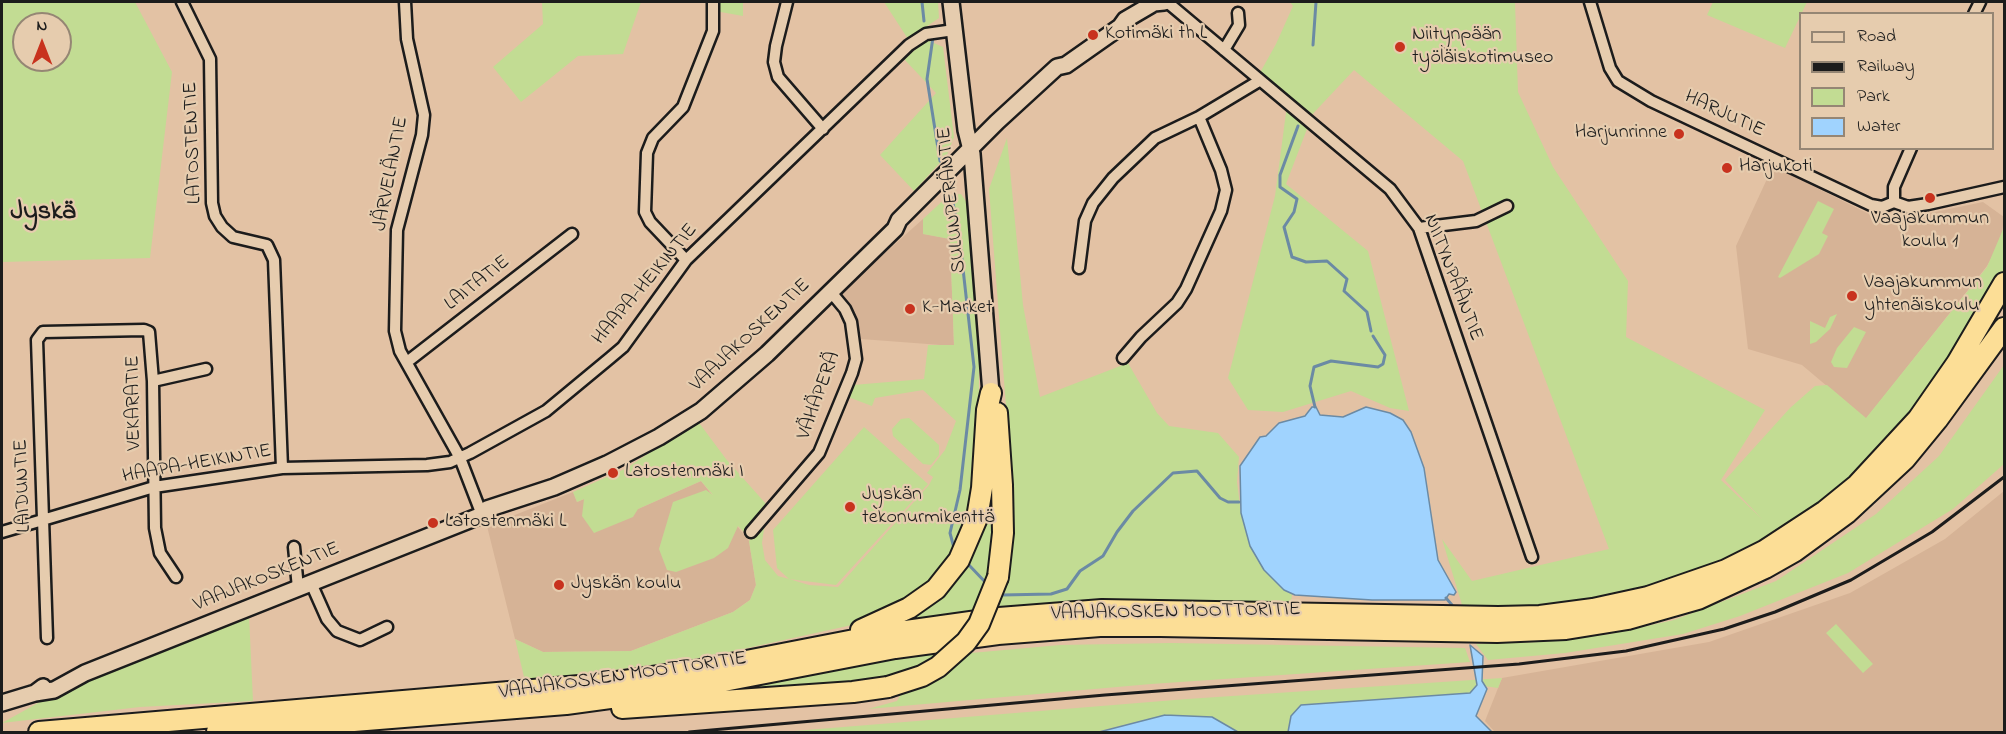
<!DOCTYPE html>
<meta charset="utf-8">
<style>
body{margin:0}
#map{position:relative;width:2006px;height:734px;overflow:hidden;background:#e3c2a4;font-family:"Indie Flower",sans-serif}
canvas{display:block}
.frame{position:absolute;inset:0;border:3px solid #1c1c1c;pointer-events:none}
.legend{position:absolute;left:1799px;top:12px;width:195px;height:138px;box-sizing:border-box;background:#e6ccae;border:2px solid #958674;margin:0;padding:8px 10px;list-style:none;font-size:18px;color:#1c1c1c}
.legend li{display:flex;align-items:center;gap:12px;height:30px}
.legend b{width:30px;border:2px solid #958674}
.north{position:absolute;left:12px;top:12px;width:60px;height:60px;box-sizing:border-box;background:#e6ccae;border:2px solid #958674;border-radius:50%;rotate:0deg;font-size:16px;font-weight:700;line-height:24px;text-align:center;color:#1c1c1c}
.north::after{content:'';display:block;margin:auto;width:21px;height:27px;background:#c8321e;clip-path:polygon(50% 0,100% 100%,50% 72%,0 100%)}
</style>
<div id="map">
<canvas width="2006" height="734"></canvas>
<div class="frame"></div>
<ul class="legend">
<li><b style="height:8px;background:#e6ccae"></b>Road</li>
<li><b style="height:8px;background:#1c1c1c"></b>Railway</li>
<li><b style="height:16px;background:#c2dc93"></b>Park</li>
<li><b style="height:16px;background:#a0d3fe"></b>Water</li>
</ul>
<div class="north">N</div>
</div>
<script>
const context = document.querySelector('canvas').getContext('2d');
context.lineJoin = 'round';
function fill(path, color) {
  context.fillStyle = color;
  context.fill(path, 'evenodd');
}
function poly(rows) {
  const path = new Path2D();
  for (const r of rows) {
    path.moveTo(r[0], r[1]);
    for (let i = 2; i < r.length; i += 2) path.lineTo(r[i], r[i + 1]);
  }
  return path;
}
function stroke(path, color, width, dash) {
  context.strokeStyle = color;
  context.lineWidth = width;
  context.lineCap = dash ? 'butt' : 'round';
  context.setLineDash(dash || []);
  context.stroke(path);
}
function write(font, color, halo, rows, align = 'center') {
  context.font = font + ' "Indie Flower",sans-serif';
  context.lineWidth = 4.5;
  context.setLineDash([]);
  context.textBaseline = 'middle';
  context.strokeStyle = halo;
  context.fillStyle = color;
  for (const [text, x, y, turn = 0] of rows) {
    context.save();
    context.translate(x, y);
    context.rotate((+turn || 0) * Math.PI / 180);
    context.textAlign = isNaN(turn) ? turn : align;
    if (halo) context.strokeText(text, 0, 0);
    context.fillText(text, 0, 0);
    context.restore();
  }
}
const built = poly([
 [1773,166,1871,215,1896,220,1983,202,2004,217,2001,241,1987,266,1866,419,1802,365,1748,349,1736,246],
 [923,219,924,234,950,239,954,346,861,339,856,320,848,303,839,294],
 [701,481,749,541,756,585,750,600,733,612,631,651,543,652,515,639,487,526,573,492,577,502,615,486,638,509],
 [2004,491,2004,732,1495,732,1485,721,1502,678,1709,642,1850,593,1945,539]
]);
const green = poly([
 [2,2,135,2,172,72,150,258,2,262],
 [24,24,60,24,60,60,24,60],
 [542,2,641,2,623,54,578,56,521,102,493,67,543,24],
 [715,2,743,2,743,16,715,11],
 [884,2,938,2,939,18,908,39],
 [1290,2,1515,2,1518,92,1553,167,1628,281,1626,337,1765,410,1721,480,1762,519,1725,480,1790,408,1815,386,1827,385,1866,418,1987,267,2004,227,2004,270,1950,358,1910,415,1874,454,1828,496,1773,534,1698,571,1657,585,1601,599,1564,605,1463,608,1442,539,1472,581,1609,549,1463,161,1354,70,1307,120,1257,78,1276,44,1293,6],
 [1713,2,1807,2,1785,48,1707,15],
 [927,40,943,47,954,137,947,155,914,191,880,155,936,93,904,59],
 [1287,105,1307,129,1286,184,1368,251,1409,411,1390,408,1351,391,1283,412,1248,410,1228,378,1275,196],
 [1007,138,1023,305,1040,397,1128,363,1157,413,1169,426,1218,433,1239,457,1237,482,1241,513,1279,586,1292,594,1291,604,888,624,954,576,989,457,1006,567,1011,561,1014,508,989,189],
 [961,194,967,203,979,324,979,457,970,515,944,570,924,588,882,614,852,625,693,660,525,681,515,639,543,652,631,651,733,612,750,600,756,585,749,541,765,522,762,543,765,560,778,576,789,579,777,568,773,530,864,427,928,484,836,585,789,579,809,585,838,587,929,485,933,477,927,473,945,450,956,421,923,390,875,398,872,406,848,397,853,385,924,379,928,345,954,345,950,239,923,234,923,219,949,195],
 [1818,201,1834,209,1822,233,1828,236,1819,254,1780,278,1778,277],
 [1837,314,1830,329,1816,342,1810,344,1810,321,1825,328,1830,317],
 [1854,327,1866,332,1847,368,1834,367,1831,362,1837,348],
 [2004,365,2004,464,1953,509,1848,573,1740,616,1683,634,1565,653,1488,660,1476,644,1540,642,1610,634,1674,620,1776,581,1876,514,1939,456],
 [909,418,939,445,939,455,931,465,923,464,893,436,892,429,901,419],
 [697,420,726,459,767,505,744,532,738,526,728,548,714,558,676,572,667,570,659,549,673,502,706,490,713,495,701,481,638,509,633,517,594,533,582,516,584,499,577,502,573,492,627,468],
 [249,615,253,701,140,707,2,723,63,689],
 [1836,624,1873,664,1863,673,1826,633],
 [1171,643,1465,648,1470,662,1151,684,868,709,897,701,902,692,936,679,971,653,1060,645],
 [952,648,936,661,878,682,682,698],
 [1502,678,1498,688,1477,685,1470,693,1302,705,1291,716,1288,732,1238,732,1165,715,1096,732,782,732,1187,699]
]);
const water = poly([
 [1312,407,1316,407,1320,415,1343,417,1366,407,1390,413,1403,420,1411,432,1424,468,1438,560,1456,592,1454,595,1449,594,1445,600,1372,600,1295,595,1284,590,1264,570,1250,546,1241,513,1240,466,1260,437,1266,436,1279,423,1305,416,1312,407],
 [1470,645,1483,656,1482,681,1487,689,1476,716,1492,732,1288,732,1291,716,1301,705,1470,693,1477,685,1470,645],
 [1165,715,1212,717,1238,732,1099,732,1165,715]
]);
const stream = poly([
 [922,2,924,21],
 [933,37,927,79,940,161],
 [1313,45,1316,2],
 [1298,126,1280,175,1280,187,1297,199,1294,212,1284,227,1292,257,1306,262,1327,261,1347,279,1344,291,1367,312,1371,331],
 [952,197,960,242,974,367,960,490,950,533,954,548],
 [1315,407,1310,386,1314,367,1331,361,1378,367,1383,364,1385,355,1373,336],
 [968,564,987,584],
 [1002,595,1051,594,1067,589,1080,571,1103,556,1117,532,1133,511,1173,473,1197,471,1220,498,1228,502,1239,502],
 [1446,598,1452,605]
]);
const street = poly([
 [182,2,210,59,212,203,215,216,222,227,233,237,267,245,274,260,282,468],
 [405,2,407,39,424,115,422,135,397,230,395,331,400,351,460,458,482,515],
 [787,2,776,46,774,62,778,77,823,129],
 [1167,2,1390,189,1419,228,1532,557],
 [1590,2,1610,68,1618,81,1651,101,1871,205,1882,207,1894,202],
 [1974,14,1980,2],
 [1224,50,1239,25,1238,13],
 [1894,202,1908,207,1928,204,2004,187],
 [1894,202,1894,187,1911,148],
 [1419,228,1476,221,1507,206],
 [686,260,650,222,645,212,647,153,653,138,683,107,713,31,713,2],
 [1079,268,1085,221,1093,203,1113,178,1155,138,1199,117,1259,81],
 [1123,358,1141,337,1177,303,1186,289,1221,211,1226,190,1221,170,1199,117],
 [407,362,572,234],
 [153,381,206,369],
 [2,532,154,487,282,468,427,465,450,462,470,453,546,411,610,358,623,347,686,260,909,45,926,34,954,30],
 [751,532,819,453,852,373,856,359,851,322,845,309,830,291],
 [294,547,298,588],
 [311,583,327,619,337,631,360,640,387,627],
 [47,638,37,340,43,332,144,330,149,332,153,381,155,528,160,553,176,577]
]);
const secondary = poly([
 [951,2,966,130,972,154,991,393],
 [35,693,54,690,85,673,482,515,487,509,554,487,607,464,659,437,701,411,767,354,895,229,899,220,997,122,1057,67,1066,65,1120,27,1125,20,1154,3,1164,2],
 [2,703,35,693,43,687]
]);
const highway = poly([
 [997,413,1002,485,1003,533,998,577],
 [861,630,909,608,936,589,959,560,977,518,982,488,987,410,991,393],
 [622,708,853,692,888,687],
 [39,732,603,684,695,671,885,634,999,618,1102,610,1498,617,1540,616,1593,609,1648,597,1726,570,1764,551,1825,511,1857,485,1918,419,1957,363,2004,283],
 [217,732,566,704,698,686,895,648,998,634,1100,626,1160,626,1497,632,1566,629,1628,619,1698,599,1765,568,1795,551,1847,513,1905,459,1937,420,2004,328]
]);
const rail = poly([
 [689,732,1105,695,1519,664,1626,651,1724,629,1775,612,1851,580,1932,532,2004,477]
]);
const highwayBridge = poly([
 [888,687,922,676,938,667,966,642,979,624,998,577]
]);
const markers = [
 [1093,35,6,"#c8321e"],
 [1400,47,6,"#c8321e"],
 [1679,134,6,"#c8321e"],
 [1727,168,6,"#c8321e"],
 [1930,198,6,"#c8321e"],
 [1852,296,6,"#c8321e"],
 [910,309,6,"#c8321e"],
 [613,473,6,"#c8321e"],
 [850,507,6,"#c8321e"],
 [433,523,6,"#c8321e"],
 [559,585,6,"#c8321e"]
];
const poiNames = [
 ["Kotimäki th L",1105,35],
 ["Niitynpään",1412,36],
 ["työläiskotimuseo",1412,59],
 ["Harjunrinne",1667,134,"right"],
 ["Harjukoti",1739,168],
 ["Vaajakummun",1930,220,"center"],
 ["koulu 1",1930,243,"center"],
 ["Vaajakummun",1864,284],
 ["yhtenäiskoulu",1864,307],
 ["K-Market",922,309],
 ["Latostenmäki I",625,473],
 ["Jyskän",862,496],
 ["tekonurmikenttä",862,519],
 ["Latostenmäki L",445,523],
 ["Jyskän koulu",571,585]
];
const streetNames = [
 ["HARJUTIE",1724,115,25],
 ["LATOSTENTIE",194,143,-92],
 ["JÄRVELÄNTIE",392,174,-79],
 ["SULUNPERÄNTIE",953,200,-96],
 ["NIITYNPÄÄNTIE",1452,278,69],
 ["LAITATIE",478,284,-38],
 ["HAAPA-HEIKINTIE",646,285,-50],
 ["VAAJAKOSKENTIE",751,336,-43],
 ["VÄHÄPERÄ",820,396,-70],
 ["VEKARATIE",135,403,-91],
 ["HAAPA-HEIKINTIE",197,465,-10],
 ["LAIDUNTIE",24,486,-92],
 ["VAAJAKOSKENTIE",267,578,-22],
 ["VAAJAKOSKEN MOOTTORITIE",1176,613,-1],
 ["VAAJAKOSKEN MOOTTORITIE",623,677,-8]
];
const districtNames = [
 ["Jyskä",43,214]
];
fill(built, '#d6b396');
fill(green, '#c2dc93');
fill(water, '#a0d3fe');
stroke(water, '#6b8aa4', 1.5);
stroke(stream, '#6b8aa4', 3);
stroke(street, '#1c1c1c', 15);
stroke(secondary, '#1c1c1c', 20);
stroke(highway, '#1c1c1c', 24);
stroke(street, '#e6ccae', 10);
stroke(secondary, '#e6ccae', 15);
stroke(highway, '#fcde96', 20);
stroke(rail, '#1c1c1c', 3);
stroke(highwayBridge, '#1c1c1c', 24, []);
stroke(highwayBridge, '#fcde96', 20);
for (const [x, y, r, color] of markers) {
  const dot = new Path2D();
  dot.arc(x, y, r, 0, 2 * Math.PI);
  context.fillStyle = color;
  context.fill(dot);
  stroke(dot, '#e6ccae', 2);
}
write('20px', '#1c1c1c', '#e6ccae', poiNames, 'left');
write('20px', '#1c1c1c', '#e6ccae', streetNames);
write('bold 26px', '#1c1c1c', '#e6ccae', districtNames);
</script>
